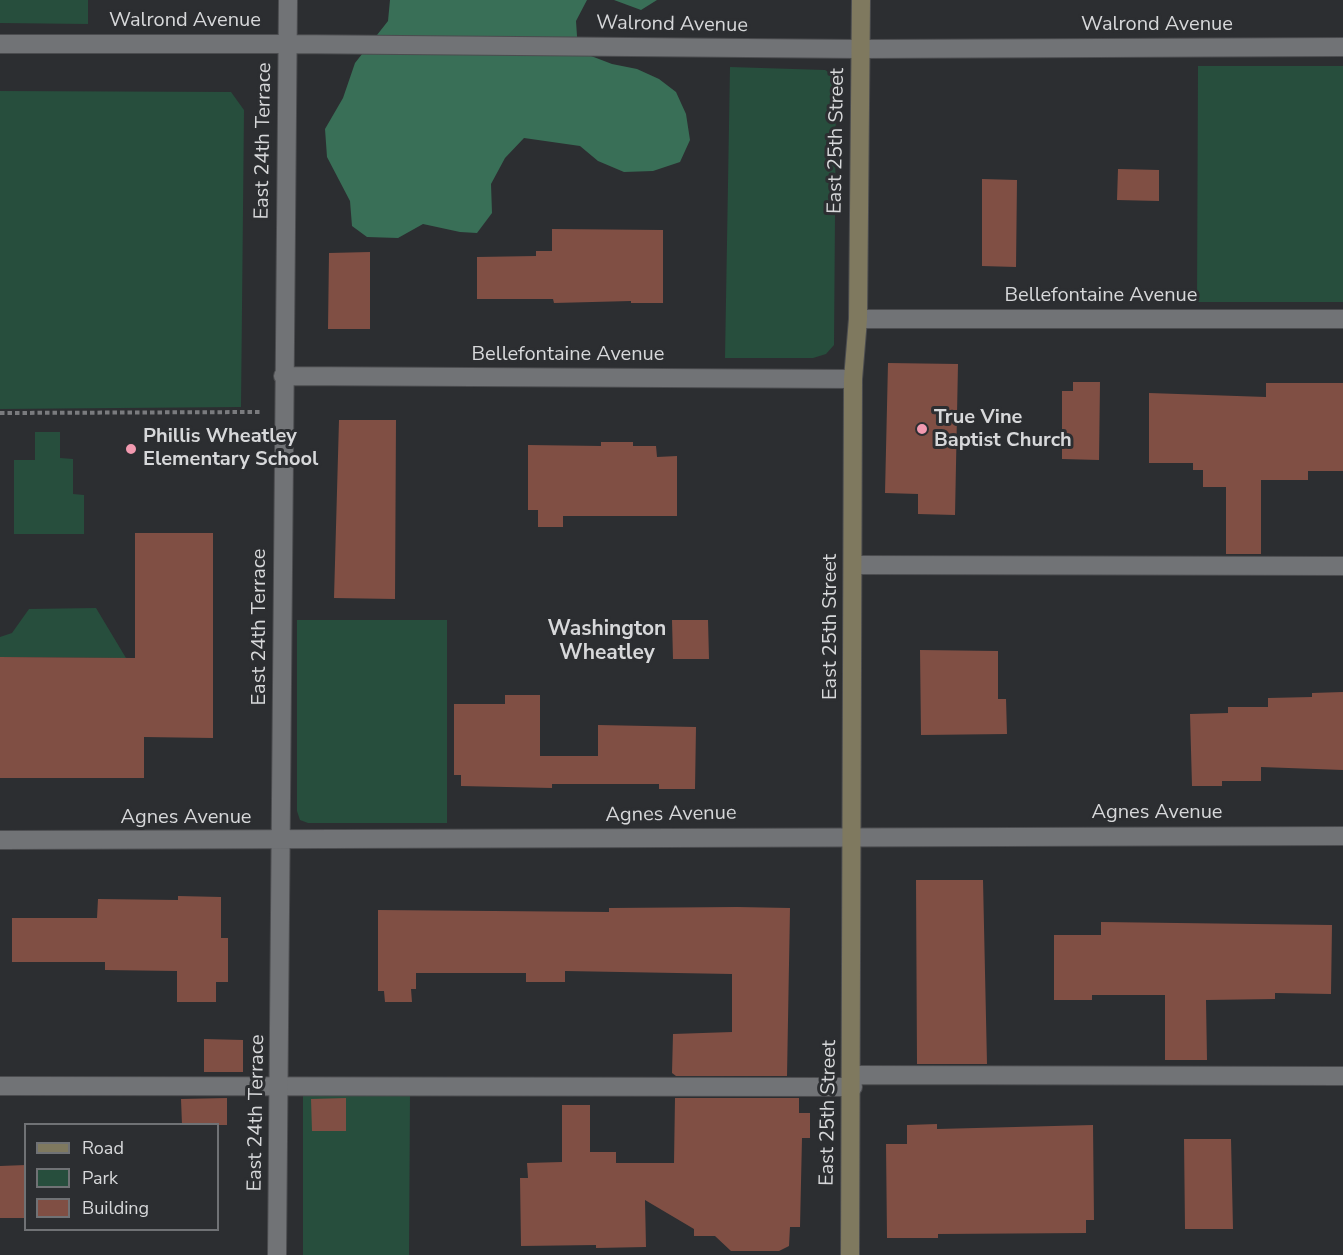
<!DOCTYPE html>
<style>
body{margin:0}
#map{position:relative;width:1343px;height:1255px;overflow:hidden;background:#2c2e31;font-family:"Nunito Sans",sans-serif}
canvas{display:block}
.legend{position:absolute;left:24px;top:1123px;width:195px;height:108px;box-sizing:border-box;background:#2c2e31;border:2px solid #707275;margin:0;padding:8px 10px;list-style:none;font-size:18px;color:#d7d8da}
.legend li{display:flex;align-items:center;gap:12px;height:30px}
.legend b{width:30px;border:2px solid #707275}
</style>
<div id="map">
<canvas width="1343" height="1255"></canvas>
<ul class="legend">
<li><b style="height:8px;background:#7f795f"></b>Road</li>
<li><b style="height:16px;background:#274e3d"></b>Park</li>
<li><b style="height:16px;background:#804f44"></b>Building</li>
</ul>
</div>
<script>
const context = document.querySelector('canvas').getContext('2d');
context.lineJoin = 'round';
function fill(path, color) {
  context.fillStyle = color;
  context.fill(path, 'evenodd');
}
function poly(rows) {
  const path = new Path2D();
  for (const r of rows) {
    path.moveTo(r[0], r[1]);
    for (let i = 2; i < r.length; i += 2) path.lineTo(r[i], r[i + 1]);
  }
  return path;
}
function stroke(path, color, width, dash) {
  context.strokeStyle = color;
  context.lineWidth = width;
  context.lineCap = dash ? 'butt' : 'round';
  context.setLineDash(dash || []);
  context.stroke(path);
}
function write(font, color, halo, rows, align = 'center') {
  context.font = font + ' "Nunito Sans",sans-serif';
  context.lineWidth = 6;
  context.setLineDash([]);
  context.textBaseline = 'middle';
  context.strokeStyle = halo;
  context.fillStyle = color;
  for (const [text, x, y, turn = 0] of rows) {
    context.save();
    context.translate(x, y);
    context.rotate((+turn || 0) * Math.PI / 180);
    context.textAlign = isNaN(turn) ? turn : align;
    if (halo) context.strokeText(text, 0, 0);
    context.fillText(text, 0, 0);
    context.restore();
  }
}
const green = poly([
 [0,0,88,0,88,24,0,23],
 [1198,66,1343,66,1343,302,1197,302],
 [730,67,825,70,832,74,836,87,834,345,826,354,813,358,725,358],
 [0,91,231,92,244,110,241,407,0,409],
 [35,432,60,432,60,458,73,459,73,494,84,495,84,534,14,534,14,460,35,460],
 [96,608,126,658,0,657,0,637,12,633,29,609],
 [297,620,447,620,447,823,308,823,300,820,297,811],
 [410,1094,409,1255,303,1255,303,1096]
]);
const forest = poly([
 [390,0,587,0,576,21,578,51,612,64,637,69,659,79,676,92,686,114,690,140,680,162,653,171,624,172,598,161,580,146,524,138,505,158,491,184,492,213,477,233,460,232,423,224,398,238,367,237,352,226,350,201,327,157,325,129,343,98,355,63,388,21],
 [614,0,657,0,641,10]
]);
const building = poly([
 [1118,169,1159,170,1159,201,1117,200],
 [982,179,1017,180,1016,267,982,266],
 [552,229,663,230,663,303,631,303,631,301,554,303,553,299,477,299,477,257,536,256,536,251,552,251],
 [370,252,370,329,328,329,329,253],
 [888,363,958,364,955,515,918,514,918,494,885,493],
 [1073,382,1100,382,1099,460,1062,459,1062,391,1073,391],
 [1266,383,1343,383,1343,471,1308,471,1308,480,1261,480,1261,554,1226,554,1226,487,1203,487,1203,470,1193,470,1193,463,1149,463,1149,393,1266,397],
 [339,420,396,420,395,599,334,598],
 [601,442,633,442,633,446,656,446,657,457,677,456,677,516,563,516,563,527,538,527,538,510,528,510,528,445,601,446],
 [135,533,213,533,213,738,144,737,144,778,0,778,0,657,135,658],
 [672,620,708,620,709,659,673,659],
 [920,650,998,651,998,699,1006,699,1007,734,921,735],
 [1343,692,1343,770,1261,767,1261,781,1222,781,1222,786,1192,786,1190,714,1228,713,1228,707,1268,707,1268,698,1312,697,1312,693],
 [505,695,540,695,540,756,598,756,598,725,696,727,695,789,659,789,659,784,552,784,552,788,461,786,461,775,454,775,454,704,505,704],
 [916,880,983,880,987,1064,917,1064],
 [178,896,221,897,221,938,228,938,228,982,216,982,216,1002,177,1002,177,971,105,970,105,962,12,962,12,918,97,918,98,899,178,900],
 [737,907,790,908,787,1076,676,1076,672,1073,673,1034,732,1032,732,974,565,971,565,982,526,982,526,973,416,973,416,989,411,989,412,1002,385,1002,384,991,378,991,378,910,609,912,609,908],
 [1101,922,1332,925,1331,994,1275,993,1275,999,1206,1000,1207,1060,1165,1060,1165,995,1092,995,1092,1000,1054,1000,1054,935,1101,935],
 [204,1039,243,1040,243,1072,204,1072],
 [227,1098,227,1125,182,1125,181,1099],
 [346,1098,346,1131,312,1131,311,1099],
 [675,1098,799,1098,799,1113,810,1113,810,1138,802,1138,800,1227,790,1227,789,1246,779,1251,731,1251,715,1236,694,1236,694,1229,645,1200,646,1247,596,1248,596,1245,521,1246,520,1178,528,1178,527,1163,562,1162,562,1105,590,1105,590,1152,616,1152,616,1163,674,1163],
 [937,1124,937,1129,1093,1125,1094,1220,1086,1220,1086,1233,938,1234,938,1238,887,1238,886,1144,907,1144,907,1125],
 [1184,1139,1231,1139,1233,1229,1185,1229],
 [26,1165,26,1218,0,1218,0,1166]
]);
const path = poly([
 [0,413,261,412]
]);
const lane = poly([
 [853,565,1343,566],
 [853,1075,1343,1076],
 [0,1086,853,1087]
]);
const street = poly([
 [0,44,287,44,860,49,1343,47],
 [858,319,1343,319],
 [283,376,853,379],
 [0,840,1343,836],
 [277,1255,288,0]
]);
const secondary = poly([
 [850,1255,853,379,858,319,861,0]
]);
const markers = [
 [922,429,6,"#f29ab0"],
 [131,449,6,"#f29ab0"]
];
const streetNames = [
 ["Walrond Avenue",185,21],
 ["Walrond Avenue",672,25,1],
 ["Walrond Avenue",1157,25],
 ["East 24th Terrace",264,141,-89],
 ["East 25th Street",837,141,-89],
 ["Bellefontaine Avenue",1101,296],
 ["Bellefontaine Avenue",568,355],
 ["East 24th Terrace",260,627,-90],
 ["East 25th Street",831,627,-90],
 ["Agnes Avenue",1157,813],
 ["Agnes Avenue",671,815,-1],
 ["Agnes Avenue",186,818],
 ["East 24th Terrace",257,1113,-89],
 ["East 25th Street",829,1113,-89]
];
const poiNames = [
 ["True Vine",934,418],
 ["Baptist Church",934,441],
 ["Phillis Wheatley",143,437],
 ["Elementary School",143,460]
];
const neighbourhoodNames = [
 ["Washington",607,630],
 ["Wheatley",607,654]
];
fill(green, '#274e3d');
fill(forest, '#396f57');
fill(building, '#804f44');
stroke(lane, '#4b4c4f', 20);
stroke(street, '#4b4c4f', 20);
stroke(secondary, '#4b4c4f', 20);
stroke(path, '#7a7b7e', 4, [4.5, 3]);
stroke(lane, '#717376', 18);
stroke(street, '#717376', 18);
stroke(secondary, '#7f795f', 18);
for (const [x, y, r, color] of markers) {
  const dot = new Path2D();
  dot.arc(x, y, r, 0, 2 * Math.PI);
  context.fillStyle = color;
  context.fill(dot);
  stroke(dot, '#2c2e31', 2);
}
write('20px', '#d7d8da', '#2c2e31', streetNames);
write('bold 20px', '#d7d8da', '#2c2e31', poiNames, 'left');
write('bold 21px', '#d7d8da', '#2c2e31', neighbourhoodNames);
</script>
